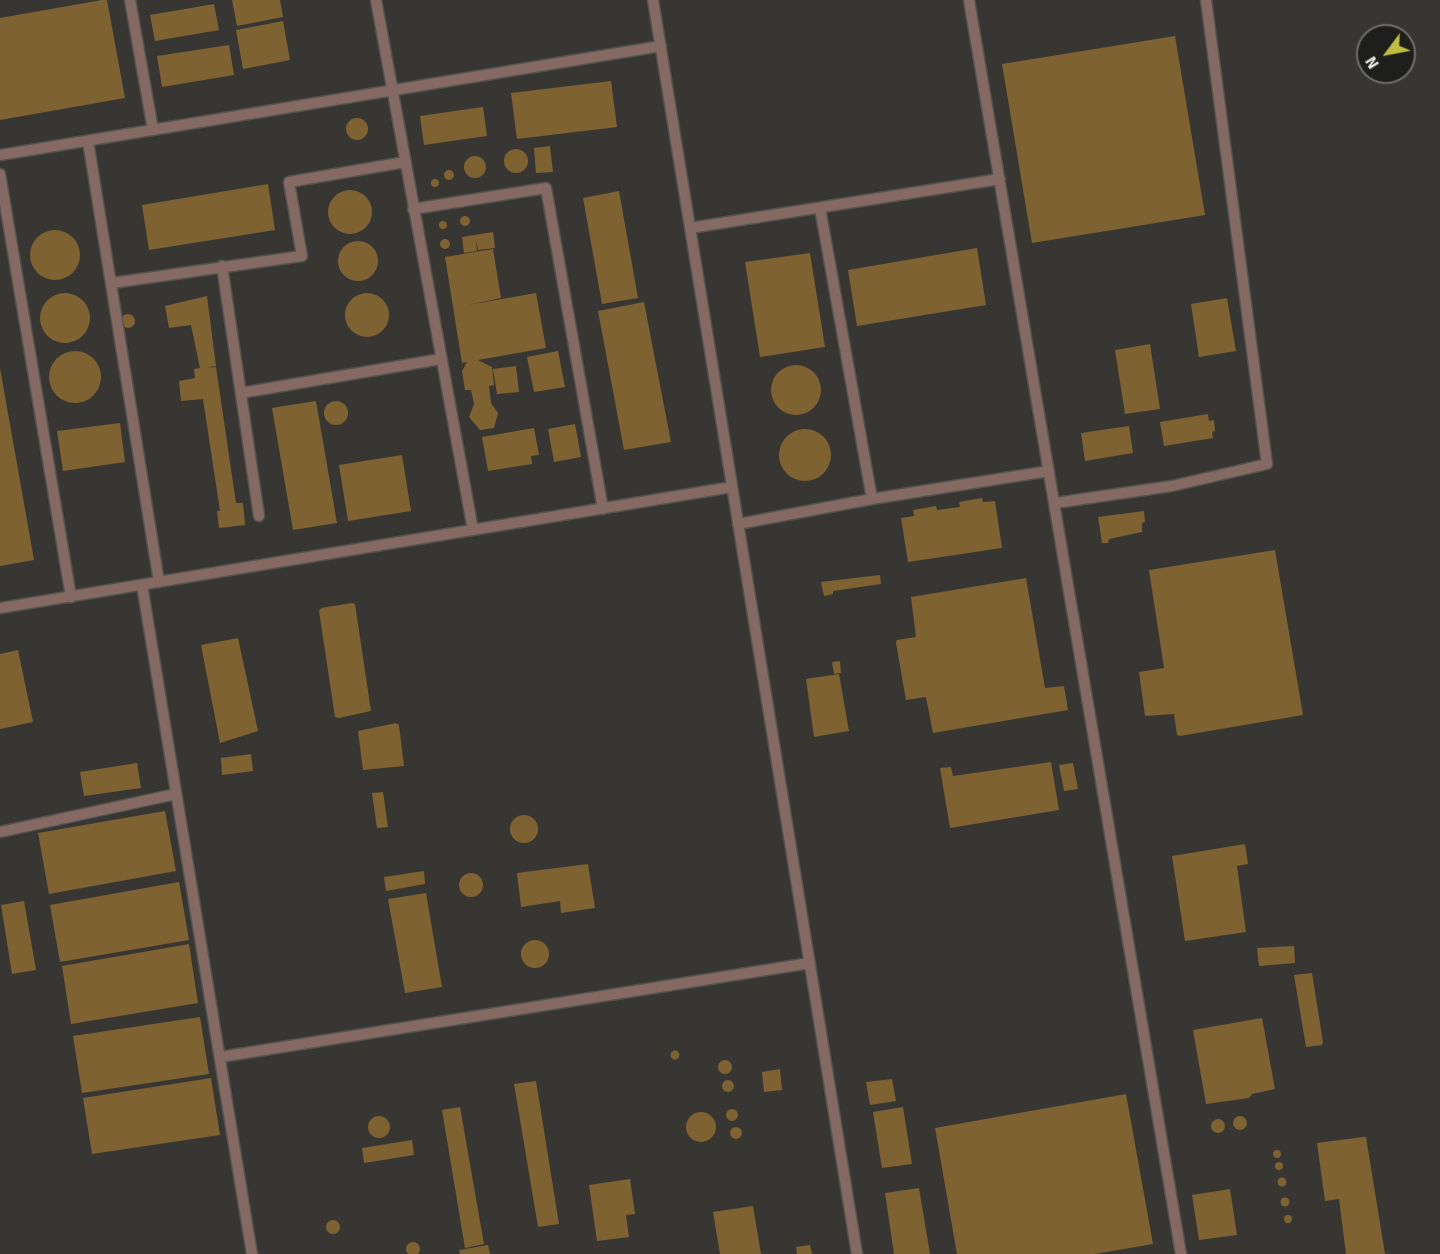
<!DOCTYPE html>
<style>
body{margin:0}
#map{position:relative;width:1440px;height:1254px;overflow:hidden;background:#383633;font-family:Signika,sans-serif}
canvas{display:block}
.north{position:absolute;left:1356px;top:24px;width:60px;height:60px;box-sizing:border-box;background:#1e1e1c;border:2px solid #6f6e6c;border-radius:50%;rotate:238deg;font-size:16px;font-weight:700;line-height:24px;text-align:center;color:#e8e7e5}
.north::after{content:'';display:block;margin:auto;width:21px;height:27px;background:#bfbe42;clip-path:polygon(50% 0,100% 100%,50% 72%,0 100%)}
</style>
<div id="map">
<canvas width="1440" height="1254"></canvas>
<div class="north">N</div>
</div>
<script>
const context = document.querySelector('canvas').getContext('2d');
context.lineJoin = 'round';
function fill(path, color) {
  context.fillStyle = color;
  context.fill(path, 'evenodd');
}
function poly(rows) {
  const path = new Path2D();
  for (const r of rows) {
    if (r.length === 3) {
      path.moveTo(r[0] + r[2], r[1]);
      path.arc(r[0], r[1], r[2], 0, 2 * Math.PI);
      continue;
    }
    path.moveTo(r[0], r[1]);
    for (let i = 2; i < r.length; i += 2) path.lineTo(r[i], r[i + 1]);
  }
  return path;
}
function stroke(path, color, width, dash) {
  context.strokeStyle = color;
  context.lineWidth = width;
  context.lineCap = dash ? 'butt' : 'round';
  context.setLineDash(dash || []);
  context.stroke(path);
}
const building = poly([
 [102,0,107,0,125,98,0,120,0,18],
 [232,0,280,0,283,17,237,26],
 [214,4,219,30,155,41,150,15],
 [283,21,290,60,243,69,236,30],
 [1175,36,1205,215,1032,243,1002,64],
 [229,45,234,75,162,87,157,56],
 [611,81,617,127,517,139,511,93],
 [483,107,487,136,424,145,420,116],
 [357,129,11],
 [550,146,553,172,536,173,534,148],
 [516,161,12],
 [475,167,11],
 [449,175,5],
 [435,183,4],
 [268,184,275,230,149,250,142,205],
 [350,212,22],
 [619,191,638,298,602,304,583,198],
 [465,221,5],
 [443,225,4],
 [55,255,25],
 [493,232,495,248,478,250,476,238,477,251,464,253,462,237],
 [445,244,5],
 [358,261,20],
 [977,248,986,305,857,326,848,270],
 [493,249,501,298,468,305,536,293,546,348,478,360,492,367,494,385,489,386,491,403,498,413,494,428,480,430,469,417,474,404,471,390,465,390,462,371,467,362,462,363,445,257],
 [810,253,825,347,760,357,745,262],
 [65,318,25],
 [367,315,22],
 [207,296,216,366,206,368,216,367,236,503,243,503,245,525,219,528,217,511,220,511,203,399,181,401,179,381,195,378,194,369,200,368,191,325,169,328,165,306],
 [1227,298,1236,351,1199,357,1191,304],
 [644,302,671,442,624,450,598,311],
 [128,321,7],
 [1150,344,1160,409,1125,414,1115,350],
 [75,377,26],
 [558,351,565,387,534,392,527,357],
 [796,390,25],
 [516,366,519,392,497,394,493,369],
 [0,368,34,560,0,566],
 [316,401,337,523,293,530,272,408],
 [336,413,12],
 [1208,414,1209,421,1214,420,1215,431,1212,432,1213,438,1164,446,1160,422],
 [120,423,125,462,63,471,57,431],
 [575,424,581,457,554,462,548,429],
 [1129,426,1133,453,1085,461,1081,433],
 [534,428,539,455,531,456,532,464,488,471,482,437],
 [805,455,26],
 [402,455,411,511,348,521,339,465],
 [982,498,983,502,995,501,1002,548,908,562,901,518,914,516,913,510,936,506,937,510,960,507,959,502],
 [1144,511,1145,522,1142,523,1142,532,1109,539,1108,543,1102,543,1098,517],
 [1275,550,1303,715,1180,736,1177,735,1174,714,1145,716,1139,672,1164,668,1149,570],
 [880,575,881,584,833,591,833,594,824,596,821,582],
 [1026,578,1045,688,1064,686,1068,710,933,733,926,697,906,700,896,643,897,640,916,637,911,597],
 [352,603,355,604,371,711,339,718,335,717,319,611,321,608],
 [238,638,258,731,220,743,201,645],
 [18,650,33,722,0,729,0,654],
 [840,661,841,673,834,674,832,662],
 [839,674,849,731,814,737,806,679],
 [396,723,399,725,404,766,363,770,358,731],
 [251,754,253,771,222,775,221,758],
 [1051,762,1059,810,950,828,940,768,951,767,953,776],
 [137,763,141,788,84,796,80,772],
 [1073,763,1078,789,1064,791,1059,765],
 [383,792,388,827,377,828,372,793],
 [165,811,176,871,49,894,38,833],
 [524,829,14],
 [1245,844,1248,864,1237,866,1246,932,1185,941,1172,856],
 [588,864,595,908,561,913,560,901,521,907,517,873],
 [424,871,425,884,386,891,384,877],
 [471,885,12],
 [179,882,189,940,60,962,50,905],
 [426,893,442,987,405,993,388,899],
 [24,901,36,970,12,974,1,905],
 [535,954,14],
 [189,944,198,1003,71,1024,62,966],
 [1294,946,1295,963,1259,966,1257,948],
 [1312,973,1323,1042,1322,1045,1306,1047,1294,975],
 [200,1017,209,1074,82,1093,73,1036],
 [1262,1018,1275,1089,1252,1094,1249,1098,1206,1104,1193,1030],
 [675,1055,4.5],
 [725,1067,7],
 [780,1069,782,1090,764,1092,762,1072],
 [211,1078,220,1135,92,1154,83,1098],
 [892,1079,896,1101,870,1105,866,1082],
 [728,1086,6],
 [536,1081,559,1224,538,1227,514,1084],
 [1126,1094,1153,1244,1095,1254,957,1254,935,1128],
 [460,1107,484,1244,465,1248,442,1110],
 [903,1107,912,1164,882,1168,873,1112],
 [732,1115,6],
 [701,1127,15],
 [379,1127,11],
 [1240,1123,7],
 [1218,1126,7],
 [736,1133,6],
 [1363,1137,1366,1137,1385,1254,1346,1254,1339,1199,1325,1201,1317,1143],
 [412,1140,414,1155,364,1163,362,1148],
 [1277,1154,4],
 [1279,1166,4],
 [1282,1182,4.5],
 [630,1179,635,1214,626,1215,629,1237,597,1241,589,1185],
 [919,1188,930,1254,894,1254,885,1193],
 [1230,1189,1237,1235,1199,1240,1192,1195],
 [1285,1202,4.5],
 [753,1206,761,1254,720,1254,713,1212],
 [1288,1219,4],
 [333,1227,7],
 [413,1249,7],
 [488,1245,490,1254,460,1254,459,1250],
 [810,1245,812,1254,797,1254,796,1247]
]);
const lane = poly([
 [130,0,153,130],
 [376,0,473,530],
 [653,0,857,1254],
 [969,0,1181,1254],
 [88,141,159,582],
 [0,155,661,46],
 [0,174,71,597],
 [820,208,872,499],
 [413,209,546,188,603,509],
 [690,228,1000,179],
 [222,266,259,516],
 [112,283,302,256,289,182,405,162],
 [241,393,441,359],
 [1055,503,1172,486,1267,464,1206,0],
 [738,524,872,499,1049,471],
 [142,585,252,1254],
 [0,608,732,487],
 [0,832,176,794],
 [220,1057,810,963]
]);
fill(building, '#7f6231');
stroke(lane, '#54524f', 13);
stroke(lane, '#846a63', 10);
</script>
